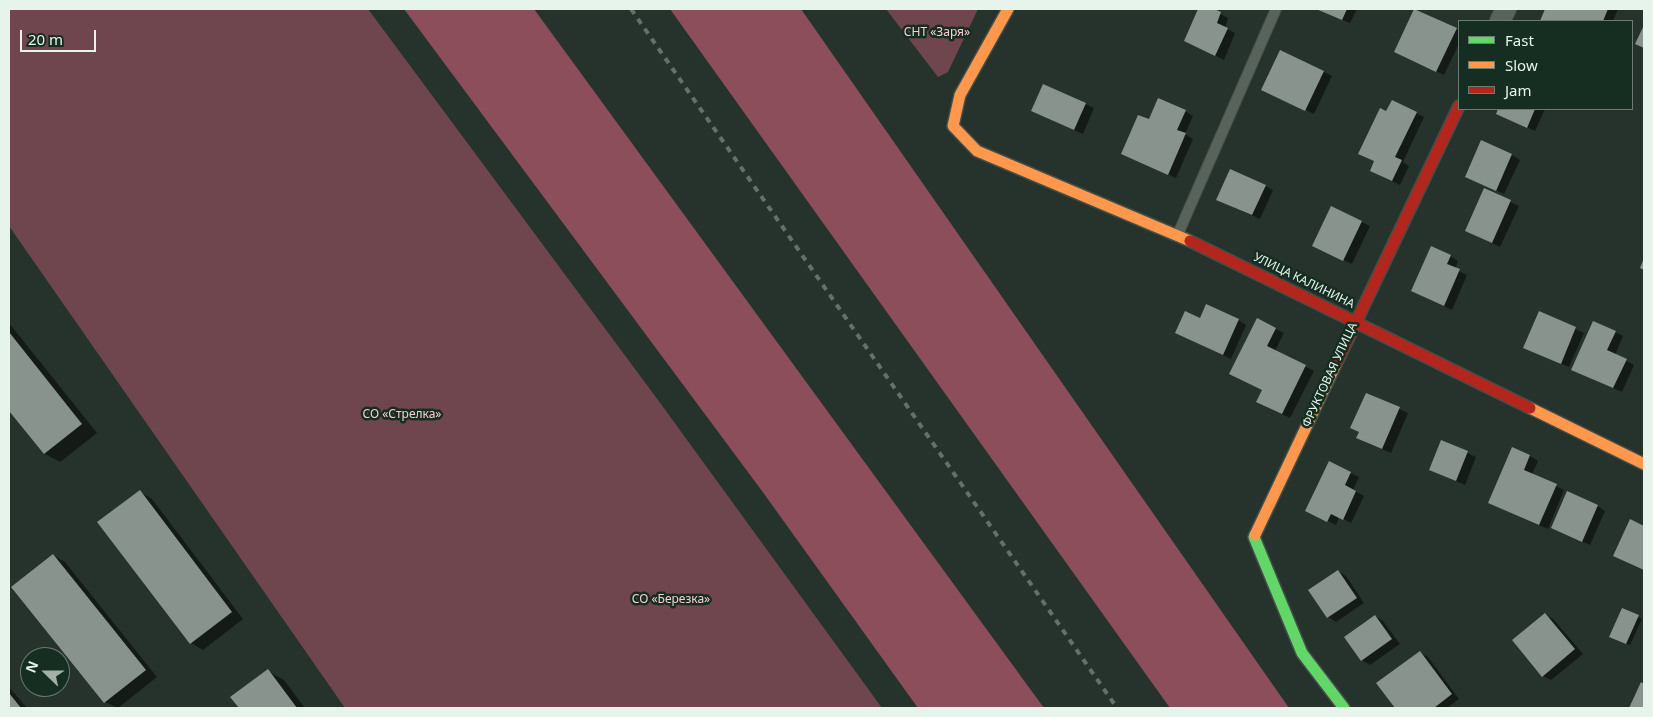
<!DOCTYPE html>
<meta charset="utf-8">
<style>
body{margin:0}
#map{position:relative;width:1653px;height:717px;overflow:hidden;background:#26332c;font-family:"Noto Sans",sans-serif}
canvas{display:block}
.frame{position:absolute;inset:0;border:10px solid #e6f4eb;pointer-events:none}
.legend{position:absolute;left:1458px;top:20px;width:175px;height:90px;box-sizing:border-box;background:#162e21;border:1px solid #697d72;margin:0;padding:6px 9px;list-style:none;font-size:15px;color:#e6f4eb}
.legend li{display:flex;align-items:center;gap:10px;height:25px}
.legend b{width:25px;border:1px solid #697d72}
.north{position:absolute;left:20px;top:647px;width:50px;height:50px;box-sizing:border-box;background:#162e21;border:1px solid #697d72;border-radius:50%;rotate:292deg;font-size:14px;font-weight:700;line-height:20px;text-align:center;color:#e6f4eb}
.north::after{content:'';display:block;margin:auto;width:18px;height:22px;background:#a3b0a8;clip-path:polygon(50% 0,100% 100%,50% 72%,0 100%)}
.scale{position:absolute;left:20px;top:30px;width:76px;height:22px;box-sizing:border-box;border:2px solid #e6f4eb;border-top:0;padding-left:6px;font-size:15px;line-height:18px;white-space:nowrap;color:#e6f4eb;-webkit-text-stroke:4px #162e21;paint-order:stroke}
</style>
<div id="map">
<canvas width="1653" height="717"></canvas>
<div class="frame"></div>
<ul class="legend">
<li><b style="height:6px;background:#63d668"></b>Fast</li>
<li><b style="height:6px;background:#ff974d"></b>Slow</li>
<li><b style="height:6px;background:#b3261e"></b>Jam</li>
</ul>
<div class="north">N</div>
<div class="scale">20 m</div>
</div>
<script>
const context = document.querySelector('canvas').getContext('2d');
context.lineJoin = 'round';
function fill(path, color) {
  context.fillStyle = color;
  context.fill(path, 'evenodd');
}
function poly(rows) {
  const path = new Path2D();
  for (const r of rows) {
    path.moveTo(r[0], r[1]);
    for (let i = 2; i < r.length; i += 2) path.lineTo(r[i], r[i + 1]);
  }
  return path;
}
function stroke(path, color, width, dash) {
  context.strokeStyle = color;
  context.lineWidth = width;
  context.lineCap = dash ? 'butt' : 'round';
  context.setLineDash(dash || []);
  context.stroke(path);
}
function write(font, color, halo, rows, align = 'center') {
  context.font = font + ' "Noto Sans",sans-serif';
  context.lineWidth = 5;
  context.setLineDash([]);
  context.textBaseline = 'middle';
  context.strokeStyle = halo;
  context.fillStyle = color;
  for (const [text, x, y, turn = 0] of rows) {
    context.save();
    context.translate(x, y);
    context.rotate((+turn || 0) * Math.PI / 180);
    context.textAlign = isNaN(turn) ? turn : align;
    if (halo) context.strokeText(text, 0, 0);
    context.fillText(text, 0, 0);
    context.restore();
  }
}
const green = poly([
 [9,9,368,9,658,400,882,708,345,708,9,226],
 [886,9,978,9,948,72,938,77]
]);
const forest = poly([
 [404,9,534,9,1044,708,918,708,762,491],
 [670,9,801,9,1289,708,1170,708]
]);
const shadow = poly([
 [1199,9,1211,9,1228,18,1225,28,1235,33,1224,60,1186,41],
 [1316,9,1357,9,1350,23],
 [1547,9,1618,9,1613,21,1541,21],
 [1456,29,1459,31,1459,44,1444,75,1403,56],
 [1324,72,1332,76,1314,114,1270,94],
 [1044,85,1094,108,1083,134,1032,111],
 [1500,109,1545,109,1535,131,1498,114],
 [1185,111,1193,116,1185,134,1193,139,1176,178,1131,158,1149,121],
 [1387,112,1416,113,1424,117,1403,162,1409,166,1400,185,1379,175,1375,162],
 [1512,155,1520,160,1504,194,1475,181],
 [1265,186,1273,190,1260,219,1226,204],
 [1485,190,1519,206,1500,247,1475,235],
 [1332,207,1370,226,1352,264,1322,250],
 [1450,256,1458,261,1455,269,1467,275,1452,310,1412,291],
 [1539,313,1584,333,1569,367,1533,352],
 [1200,319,1238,320,1246,325,1231,359,1177,333],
 [9,323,97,433,60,462,45,454,9,409],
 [1276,329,1284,333,1275,351,1314,371,1290,418,1265,406,1263,390,1239,378],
 [1615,332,1623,336,1615,355,1634,365,1622,392,1581,374],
 [1366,394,1408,413,1391,453,1365,442,1360,432],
 [1442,442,1476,457,1465,485,1431,470],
 [1530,456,1538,461,1532,474,1564,490,1548,529,1489,503],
 [1351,473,1359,477,1353,490,1364,496,1351,523,1339,517,1336,525,1315,515],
 [140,492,152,499,243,619,203,650,191,643],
 [1597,506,1605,511,1590,545,1561,532],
 [53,555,65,562,157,677,118,708,105,702],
 [1338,571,1346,576,1364,603,1336,622,1328,617],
 [1545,614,1553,619,1583,654,1551,680,1543,676],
 [1375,616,1383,621,1400,644,1370,665,1362,660,1346,637],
 [1638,617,1642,619,1630,645,1615,639],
 [1420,653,1428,657,1459,699,1447,708,1397,708,1378,684],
 [268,671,284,680,305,708,240,708,232,698],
 [9,687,27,708,9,708]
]);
const building = poly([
 [1198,9,1214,9,1221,12,1217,23,1228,28,1215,56,1184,41],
 [1316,9,1347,9,1342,20],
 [1414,9,1457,28,1436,72,1394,52],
 [1545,9,1608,9,1603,21,1540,21],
 [1644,25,1644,48,1635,44],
 [1280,50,1324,71,1305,111,1261,90],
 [1043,84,1086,103,1074,130,1031,111],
 [1158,98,1186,110,1177,130,1186,133,1168,175,1121,154,1138,115,1149,119],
 [1392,100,1417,112,1395,157,1402,160,1392,181,1370,171,1374,161,1358,154,1380,108,1386,111],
 [1498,109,1535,109,1527,128,1496,114],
 [1481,140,1512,154,1496,191,1465,177],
 [1230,169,1266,185,1252,215,1216,200],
 [1484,188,1511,200,1492,243,1465,231],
 [1331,206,1362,221,1343,261,1312,246],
 [1431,246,1451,255,1447,264,1460,269,1444,306,1411,291],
 [1644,258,1644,270,1640,268],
 [1206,304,1239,319,1223,355,1175,333,1185,311,1200,318],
 [1539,311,1576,327,1561,364,1523,348],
 [1257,318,1276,328,1267,346,1306,365,1282,414,1256,402,1262,390,1229,374],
 [1593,321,1616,331,1607,350,1627,359,1613,388,1571,370],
 [9,332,82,424,44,454,9,411],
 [1366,393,1400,407,1382,449,1356,438,1359,432,1350,428],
 [1441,440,1468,451,1456,481,1429,470],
 [1512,447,1530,455,1524,470,1557,484,1539,525,1488,503],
 [1329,461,1351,472,1345,485,1356,491,1343,520,1331,514,1327,522,1305,511],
 [140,490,232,612,190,644,97,522],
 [1567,491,1598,505,1582,542,1551,528],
 [1630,519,1644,526,1644,570,1613,556],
 [53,554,146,670,104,703,11,587],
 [1338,570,1357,598,1327,618,1308,590],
 [1622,608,1639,615,1626,644,1609,637],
 [1545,613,1575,649,1542,677,1512,640],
 [1375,615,1392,639,1361,661,1344,637],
 [1420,651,1452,694,1434,708,1395,708,1376,683],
 [268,669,297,708,239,708,230,697],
 [1641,682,1644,684,1644,708,1629,708],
 [9,693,21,708,9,708]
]);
const lane = poly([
 [1178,234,1276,9]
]);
const street = poly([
 [1500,21,1506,9]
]);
const fast = poly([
 [1255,535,1254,537,1302,653,1344,708]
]);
const slow = poly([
 [1008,9,960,95,953,126,977,151,1190,241],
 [1530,408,1644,464],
 [1255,535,1336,364]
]);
const jam = poly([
 [1190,241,1530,408],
 [1336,364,1459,106]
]);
const rail = poly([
 [631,9,1117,708]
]);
const parkNames = [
 ["СНТ «Заря»",937,33],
 ["СО «Стрелка»",402,415],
 ["СО «Березка»",671,600]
];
const streetNames = [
 ["УЛИЦА КАЛИНИНА",1304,281,26],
 ["ФРУКТОВАЯ УЛИЦА",1330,375,-65]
];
fill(green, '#6f464e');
fill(forest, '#8d4e5b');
fill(shadow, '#0007');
fill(building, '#88938d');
stroke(lane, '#424e47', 12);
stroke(street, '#424e47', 22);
stroke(fast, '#424e47', 14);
stroke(slow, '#424e47', 14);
stroke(jam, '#424e47', 14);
stroke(lane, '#58635c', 10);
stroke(street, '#58635c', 20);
stroke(fast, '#63d668', 11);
stroke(slow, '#ff974d', 11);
stroke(jam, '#b3261e', 11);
stroke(rail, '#666f69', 4, [6, 6]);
write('12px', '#faccd4', '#162e21', parkNames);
write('12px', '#e6f4eb', '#162e21', streetNames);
</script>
